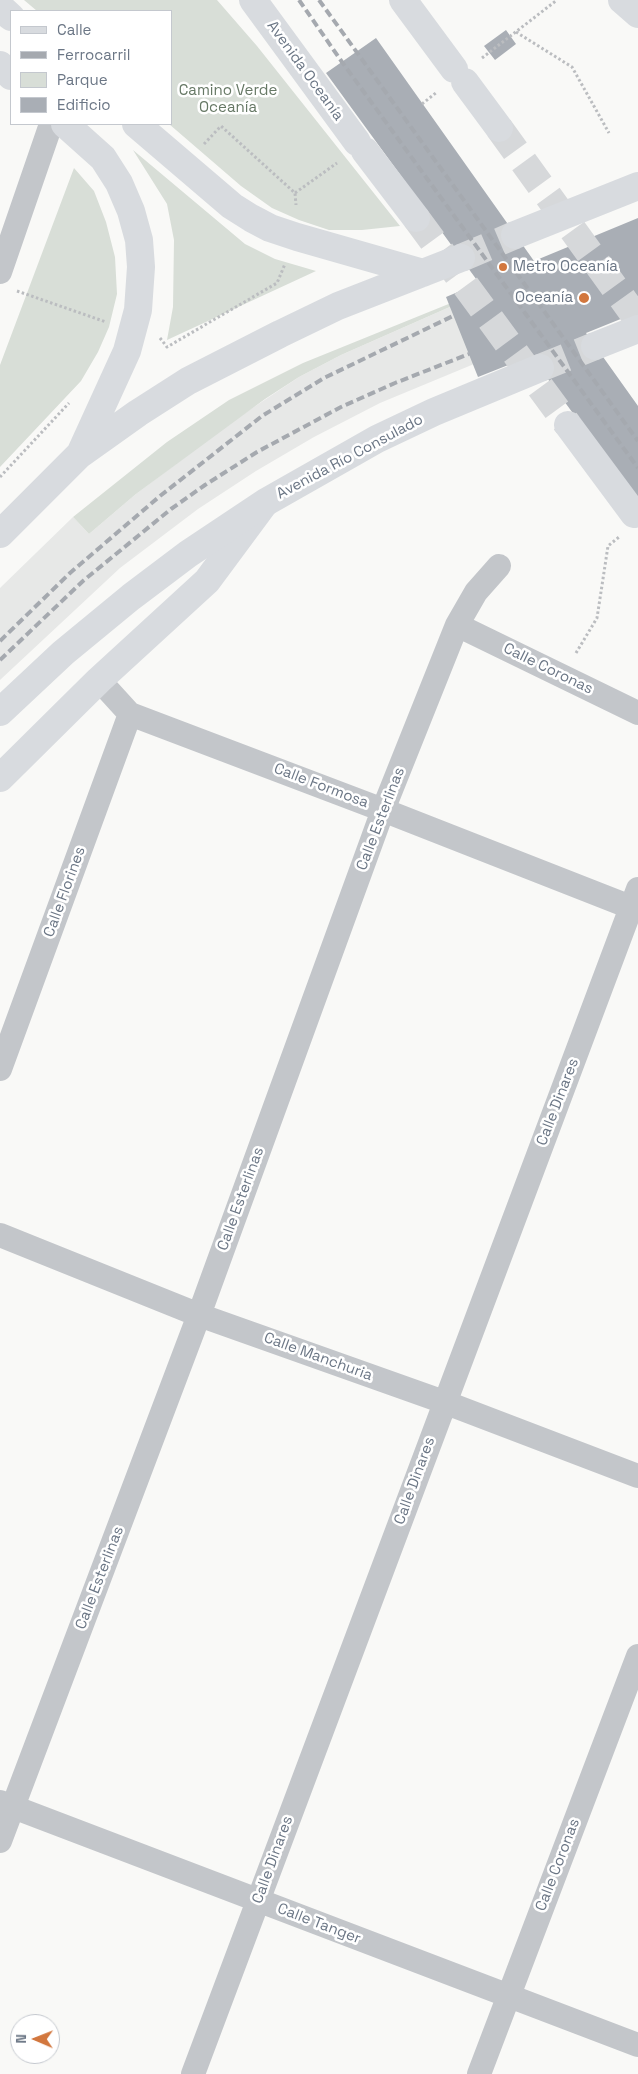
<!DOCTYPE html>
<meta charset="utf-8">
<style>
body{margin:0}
#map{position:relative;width:638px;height:2074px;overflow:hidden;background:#f9f9f7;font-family:"Space Grotesk",sans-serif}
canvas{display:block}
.legend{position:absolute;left:10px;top:10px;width:162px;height:115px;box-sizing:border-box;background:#fff;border:1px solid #c4c8ce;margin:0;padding:6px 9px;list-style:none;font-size:15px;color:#6b7685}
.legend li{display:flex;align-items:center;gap:10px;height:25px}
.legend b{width:25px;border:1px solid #c4c8ce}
.north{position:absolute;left:10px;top:2014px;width:50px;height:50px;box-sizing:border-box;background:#fff;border:1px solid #c4c8ce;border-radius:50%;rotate:271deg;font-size:14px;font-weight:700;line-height:20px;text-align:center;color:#6b7685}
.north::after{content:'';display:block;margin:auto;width:18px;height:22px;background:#d2773e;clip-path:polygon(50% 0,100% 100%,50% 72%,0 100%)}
</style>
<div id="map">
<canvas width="638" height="2074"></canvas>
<ul class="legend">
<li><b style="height:6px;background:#d8dbdf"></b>Calle</li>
<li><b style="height:6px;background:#a5a9af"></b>Ferrocarril</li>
<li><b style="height:14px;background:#d8ded7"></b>Parque</li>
<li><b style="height:14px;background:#a9aeb5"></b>Edificio</li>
</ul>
<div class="north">N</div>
</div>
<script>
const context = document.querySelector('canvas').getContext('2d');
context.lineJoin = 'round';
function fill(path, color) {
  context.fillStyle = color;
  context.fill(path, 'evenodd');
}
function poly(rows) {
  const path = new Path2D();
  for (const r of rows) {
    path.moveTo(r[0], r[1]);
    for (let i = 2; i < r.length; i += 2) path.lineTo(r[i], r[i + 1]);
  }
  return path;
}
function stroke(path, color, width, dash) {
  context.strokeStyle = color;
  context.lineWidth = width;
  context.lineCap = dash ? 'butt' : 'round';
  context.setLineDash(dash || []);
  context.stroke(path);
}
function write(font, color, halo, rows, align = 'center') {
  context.font = font + ' "Space Grotesk",sans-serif';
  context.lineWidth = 5;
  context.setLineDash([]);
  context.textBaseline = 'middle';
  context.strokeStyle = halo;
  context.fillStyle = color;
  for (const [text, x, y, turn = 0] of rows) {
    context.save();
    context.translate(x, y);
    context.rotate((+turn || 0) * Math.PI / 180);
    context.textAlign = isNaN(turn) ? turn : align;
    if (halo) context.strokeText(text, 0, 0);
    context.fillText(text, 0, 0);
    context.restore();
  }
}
const built = poly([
 [638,296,380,403,314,437,256,471,198,509,120,568,0,680,0,588,73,517,89,534,136,494,185,457,233,421,299,377,341,355,452,306]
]);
const green = poly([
 [24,0,217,0,257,46,400,226,362,230,329,230,299,220,272,208,241,186,169,124,171,124,171,11,37,11],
 [133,150,245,244,275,259,316,271,167,340,173,307,174,240,167,204],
 [74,168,94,191,106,222,115,257,117,294,109,327,98,352,81,381,0,467,0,365],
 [451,303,452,306,341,355,299,377,265,399,136,494,89,534,73,517,167,442,229,400,303,363]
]);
const building = poly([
 [506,30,516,44,495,60,484,46],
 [376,38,534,261,638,218,638,312,586,333,638,406,638,502,531,356,478,377,446,297,479,283,326,73]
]);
const highwayTunnel = poly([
 [499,128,638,320],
 [416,218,568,425],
 [461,258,515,235],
 [540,368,595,346]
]);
const path = poly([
 [516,32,572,67,609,133],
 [482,58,557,0],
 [422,104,437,92],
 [204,144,221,126,295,193,296,205],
 [295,193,337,163],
 [17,291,106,322],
 [160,338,167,347,277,283,285,264],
 [0,477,69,403],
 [576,653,597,618,608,546,619,537]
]);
const street = poly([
 [0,272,49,130],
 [457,625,638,713],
 [99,680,130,714,383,810,638,910],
 [0,1069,130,714],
 [0,1235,199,1315,444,1402,638,1476],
 [0,1802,638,2045],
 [0,1841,199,1315,383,810,457,625,476,592,499,566],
 [193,2074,638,889],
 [479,2074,638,1656]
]);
const secondary = poly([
 [0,778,99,680,207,581,264,504]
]);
const highway = poly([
 [253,0,357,142],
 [403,0,454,69],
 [622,0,638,14],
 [0,7,11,17],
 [0,65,11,76],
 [465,82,499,128],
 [65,124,103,158,119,183,131,211,139,240,141,267,138,310,127,351,80,454],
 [136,124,232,206,251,218,270,228,297,237,423,273],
 [365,151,416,218],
 [515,235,638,186],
 [595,346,638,329],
 [568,425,634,514],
 [0,534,79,455,138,413,188,381,280,334,338,306,461,258],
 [0,712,63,653,131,597,188,554,266,502,377,439,434,412,540,368]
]);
const rail = poly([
 [299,0,342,62,638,468],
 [319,0,638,441],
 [0,641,70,573,160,496,262,416,324,378,453,316],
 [0,660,83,581,171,509,205,485,257,452,341,407,395,383,469,354]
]);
const markers = [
 [503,267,5,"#d2773e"],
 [584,298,6,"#d2773e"]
];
const streetNames = [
 ["Avenida Oceanía",305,71,54],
 ["Avenida Río Consulado",350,457,-28],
 ["Calle Coronas",548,669,26],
 ["Calle Formosa",321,786,21],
 ["Calle Esterlinas",381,819,-69],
 ["Calle Florines",65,892,-70],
 ["Calle Dinares",558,1102,-69],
 ["Calle Esterlinas",241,1199,-70],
 ["Calle Manchuria",318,1357,20],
 ["Calle Dinares",415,1481,-70],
 ["Calle Esterlinas",100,1578,-69],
 ["Calle Dinares",273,1860,-70],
 ["Calle Coronas",558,1865,-69],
 ["Calle Tanger",319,1924,21]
];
const parkNames = [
 ["Camino Verde",228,91],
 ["Oceanía",228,108]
];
const poiNames = [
 ["Metro Oceanía",513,267],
 ["Oceanía",573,298,"right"]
];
fill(built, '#e7e8e7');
fill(green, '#d8ded7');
fill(building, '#a9aeb5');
stroke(highwayTunnel, '#d6d8da', 28, [28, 14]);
stroke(path, '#bbbdc0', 3, [2.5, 2.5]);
stroke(street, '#c3c6ca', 24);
stroke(secondary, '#d8dbdf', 28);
stroke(highway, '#d8dbdf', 28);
stroke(rail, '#a5a9af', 4, [8, 4]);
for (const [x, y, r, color] of markers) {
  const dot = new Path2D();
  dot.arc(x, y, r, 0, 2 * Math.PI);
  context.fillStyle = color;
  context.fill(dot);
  stroke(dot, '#fff', 2);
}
write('15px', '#6b7685', '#fff', streetNames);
write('15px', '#667865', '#fff', parkNames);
write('15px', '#6b7685', '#fff', poiNames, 'left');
</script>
